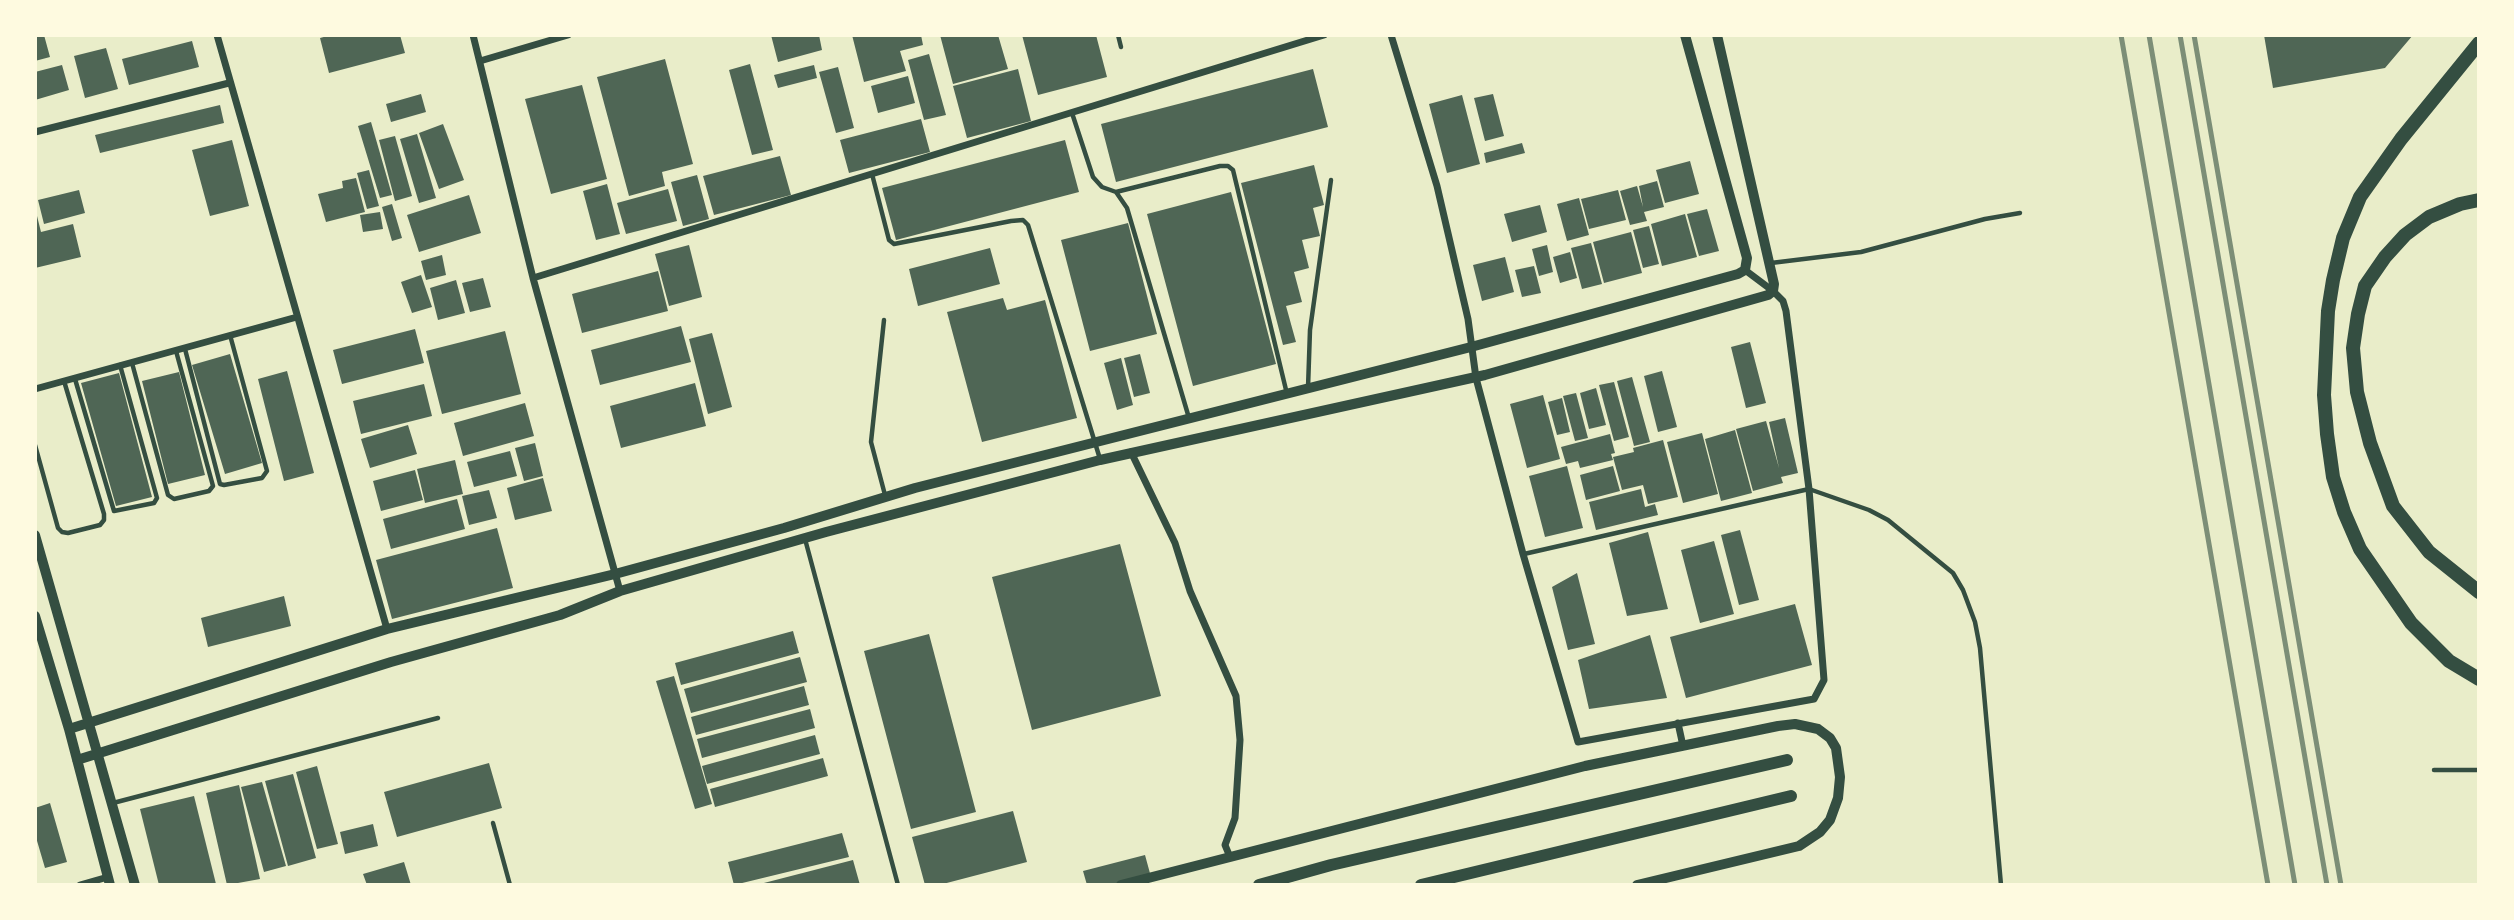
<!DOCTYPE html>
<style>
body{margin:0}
#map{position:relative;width:2514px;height:920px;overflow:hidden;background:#e9edc9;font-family:Merriweather,serif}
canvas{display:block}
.frame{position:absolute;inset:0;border:37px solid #fefae0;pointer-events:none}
</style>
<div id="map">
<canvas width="2514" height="920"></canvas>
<div class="frame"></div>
</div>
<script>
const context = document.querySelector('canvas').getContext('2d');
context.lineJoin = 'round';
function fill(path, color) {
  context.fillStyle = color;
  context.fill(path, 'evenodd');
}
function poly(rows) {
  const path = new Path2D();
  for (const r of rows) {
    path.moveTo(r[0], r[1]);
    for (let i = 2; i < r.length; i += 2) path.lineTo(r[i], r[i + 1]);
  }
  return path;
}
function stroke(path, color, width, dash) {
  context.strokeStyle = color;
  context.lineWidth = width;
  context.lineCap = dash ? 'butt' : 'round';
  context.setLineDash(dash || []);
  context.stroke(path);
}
const building = poly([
 [35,35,44,35,50,57,35,61],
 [331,35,400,35,405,53,329,73,320,38],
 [771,35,819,35,822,50,778,62],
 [852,35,921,35,923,45,900,51,906,71,864,82],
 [940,35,998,35,1008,69,953,84],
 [1022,35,1096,35,1107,77,1038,95],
 [2264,35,2413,35,2385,68,2273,88],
 [192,41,199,67,129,85,122,59],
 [106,48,118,89,85,98,74,56],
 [929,54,946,115,924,120,908,60],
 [665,59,693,164,662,172,665,186,629,196,597,77],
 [750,64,773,150,752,155,729,70],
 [62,65,69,90,35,100,35,72],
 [814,65,817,78,778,88,774,75],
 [838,67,854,128,836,133,819,72],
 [1018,69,1031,121,967,138,953,86],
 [1313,69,1328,127,1116,182,1101,124],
 [908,76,915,103,878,113,871,86],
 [582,85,607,179,551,194,525,99],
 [421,94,426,112,391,122,386,104],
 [1493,94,1504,136,1485,141,1474,98],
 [1462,95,1480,164,1447,173,1429,104],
 [220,105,224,123,100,153,95,135],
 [921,119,930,152,849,173,840,140],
 [371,122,392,195,380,198,358,126],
 [443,124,464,180,439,189,419,133],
 [417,134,436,198,419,203,400,139],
 [395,136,412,196,395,201,379,140],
 [232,140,249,206,210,216,192,150],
 [1065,140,1079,192,896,240,882,188],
 [1522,143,1525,153,1486,163,1484,153],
 [780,156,791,195,714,215,703,176],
 [1690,161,1699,194,1665,203,1656,170],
 [1314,165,1324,205,1313,208,1320,236,1302,240,1309,268,1294,272,1302,302,1286,306,1296,342,1283,345,1241,183],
 [369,170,379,206,367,209,357,173],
 [697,175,709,219,683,226,671,182],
 [356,178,365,212,326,222,318,194,343,188,342,181],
 [1657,181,1664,207,1644,212,1647,221,1630,225,1620,191,1637,186,1643,207,1639,186],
 [607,184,620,234,596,240,583,191],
 [668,189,677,221,626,234,617,203],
 [79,190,85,213,44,224,38,200],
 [1618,190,1626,220,1589,229,1581,199],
 [1231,192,1276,364,1193,386,1147,214],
 [469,195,481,233,419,252,407,215],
 [1579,198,1589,235,1567,241,1557,204],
 [392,204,402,238,392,241,382,207],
 [1540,205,1547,232,1512,242,1504,214],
 [1707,209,1719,251,1699,256,1687,214],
 [380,212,383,229,363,232,360,215],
 [1685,214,1697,257,1662,266,1651,224],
 [35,216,37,216,41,232,73,224,81,257,35,268],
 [1128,223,1157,334,1090,351,1061,240],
 [1649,226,1659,264,1643,268,1633,230],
 [1631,232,1642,273,1604,283,1593,242],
 [1591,243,1602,284,1582,289,1571,248],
 [689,245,702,297,669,306,655,254],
 [1547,245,1553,272,1539,276,1532,249],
 [990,248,1000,284,918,306,909,269],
 [1570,252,1577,278,1560,283,1553,257],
 [442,255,446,275,426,280,421,261],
 [1505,257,1514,292,1482,301,1473,265],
 [1534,266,1541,293,1522,297,1515,270],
 [658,271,668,311,582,333,572,294],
 [421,275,432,307,412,313,401,282],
 [483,278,491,307,470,312,462,283],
 [456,280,465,313,438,320,430,288],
 [1003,298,1007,310,1045,300,1077,418,982,442,947,312],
 [681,326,691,362,600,385,591,350],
 [415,329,424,363,342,384,333,350],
 [505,331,521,394,442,414,426,351],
 [712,333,732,407,708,414,689,339],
 [1750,342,1766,403,1746,408,1731,347],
 [230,354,262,463,225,474,192,365],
 [1140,354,1150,393,1134,397,1124,358],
 [1121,358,1133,405,1117,410,1104,363],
 [287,371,314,473,284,481,258,379],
 [1662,371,1677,427,1658,432,1644,376],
 [179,372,205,475,168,484,142,381],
 [119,373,152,497,116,506,81,383],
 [1632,377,1650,442,1634,446,1617,381],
 [1614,382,1629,437,1614,441,1599,385],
 [695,383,706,426,621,448,610,406],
 [424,384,432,416,361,434,353,401],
 [1596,388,1606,425,1589,429,1580,393],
 [1576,393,1588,438,1575,441,1563,396],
 [1543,395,1560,459,1527,468,1510,404],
 [1562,398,1570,432,1557,435,1548,402],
 [525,403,534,436,463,456,454,423],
 [1785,418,1798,473,1781,477,1783,483,1753,491,1736,429,1766,421,1779,468,1769,422],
 [408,425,417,454,370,468,361,439],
 [1735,430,1752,493,1721,501,1705,439],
 [1702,433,1718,494,1683,503,1667,442],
 [1610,434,1615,453,1611,454,1613,460,1580,468,1578,461,1566,464,1561,447],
 [1663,440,1678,497,1648,504,1643,485,1622,490,1613,457,1634,452,1633,448],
 [535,443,543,476,524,481,515,448],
 [510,451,517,476,474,487,467,462],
 [455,460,463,494,425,503,417,469],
 [1567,466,1583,528,1545,537,1529,476],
 [1613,466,1620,491,1586,500,1580,475],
 [415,470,423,500,381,511,373,481],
 [543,478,552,511,515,520,507,488],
 [1641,489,1645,507,1655,504,1658,515,1596,530,1589,502],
 [489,490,497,518,469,525,462,496],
 [457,499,465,529,391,549,383,519],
 [497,528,513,588,392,619,376,560],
 [1740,530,1759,600,1739,605,1721,535],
 [1648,532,1668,609,1627,616,1609,543],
 [1714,541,1734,614,1700,623,1681,550],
 [1120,544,1161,696,1032,730,992,577],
 [1577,573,1595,644,1568,650,1552,587],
 [284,596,291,626,208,647,201,618],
 [1795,604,1812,665,1686,698,1670,637],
 [793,631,799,653,681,685,675,663],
 [929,634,976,812,911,829,864,651],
 [1650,635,1667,698,1589,709,1578,660],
 [800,657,807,682,691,713,684,689],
 [674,676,712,804,695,809,656,681],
 [804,686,809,705,696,735,691,717],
 [810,709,815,728,702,758,697,739],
 [815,735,820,754,707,784,702,766],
 [823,758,828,776,715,807,710,789],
 [489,763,502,808,397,837,384,792],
 [317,766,338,844,317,849,296,772],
 [293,774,316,858,288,866,265,781],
 [262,782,286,866,264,872,241,787],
 [239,785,260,879,227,885,206,793],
 [194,796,216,884,159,885,140,809],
 [50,803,67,862,45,868,35,834,35,808],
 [1013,811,1027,862,939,885,925,885,912,837],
 [373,824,378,846,345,854,340,832],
 [842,833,849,857,734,885,728,862],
 [1145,855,1151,877,1118,885,1087,885,1083,871],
 [853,860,860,885,760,885,760,884],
 [404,862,411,885,367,885,363,874]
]);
const service = poly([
 [1118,35,1121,47],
 [1072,113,1093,177,1102,187,1116,192,1127,208,1189,418],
 [872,174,889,240,894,244,1011,221,1023,220,1028,225,1100,459],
 [1116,192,1220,166,1228,166,1233,170,1287,394],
 [1771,263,1861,252,1985,219,2020,213],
 [884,320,871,442,885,495],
 [185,349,220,484,224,485,262,478,267,471,230,335],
 [132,363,168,495,174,499,209,491,213,486,176,351],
 [75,379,114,511,154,503,157,498,120,365],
 [1308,388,1310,330,1331,180],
 [35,445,58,528,62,532,68,533,100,525,104,520,104,514,64,381],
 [805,539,898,885],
 [1524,554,1809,489,1869,510,1888,520,1953,573,1963,590,1975,622,1980,648,2001,885],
 [2434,770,2479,770],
 [113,803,438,718],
 [493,823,510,885]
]);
const minor = poly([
 [217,35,387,629],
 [473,35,533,278,620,591],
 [1391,35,1437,186,1468,319,1476,378,1523,554,1578,742,1814,699,1824,680,1809,489,1786,311,1783,301,1773,291,1745,270],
 [480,61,568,35],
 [35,132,229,83],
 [533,278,1324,35],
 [35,389,297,317],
 [1131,452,1175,543,1190,591,1236,696,1240,740,1235,818,1225,845,1230,857],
 [1678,723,1683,746],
 [80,885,108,877]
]);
const tertiary = poly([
 [35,535,135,885],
 [35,616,69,729,110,885],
 [69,729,387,629,615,574,784,528,915,488,1471,347,1738,274,1745,270,1747,258,1685,35],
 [77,760,391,662,560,615,620,591,826,532,1100,460,1485,375,1768,295,1773,291,1774,284,1717,35],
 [1121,885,1585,766,1778,726,1795,724,1818,729,1830,738,1836,748,1840,777,1838,798,1830,820,1820,832,1799,846,1637,885]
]);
const secondary = poly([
 [1259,885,1331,865,1787,760],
 [1421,885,1791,796]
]);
const trunk = poly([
 [2479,43,2401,139,2360,197,2343,238,2333,280,2328,311,2324,395,2327,434,2333,477,2344,512,2360,549,2411,623,2449,661,2479,679],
 [2479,200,2460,204,2429,217,2405,235,2385,257,2365,286,2358,314,2353,348,2357,392,2370,443,2393,506,2429,552,2479,592]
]);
const rail = poly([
 [2121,35,2268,885],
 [2149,35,2295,885],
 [2180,35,2327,885],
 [2194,35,2341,885]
]);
fill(building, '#4f6655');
stroke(service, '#344e41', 4.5);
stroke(minor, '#344e41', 7);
stroke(tertiary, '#344e41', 10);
stroke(secondary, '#344e41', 12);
stroke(trunk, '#344e41', 14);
stroke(rail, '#7c8e77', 5);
</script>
